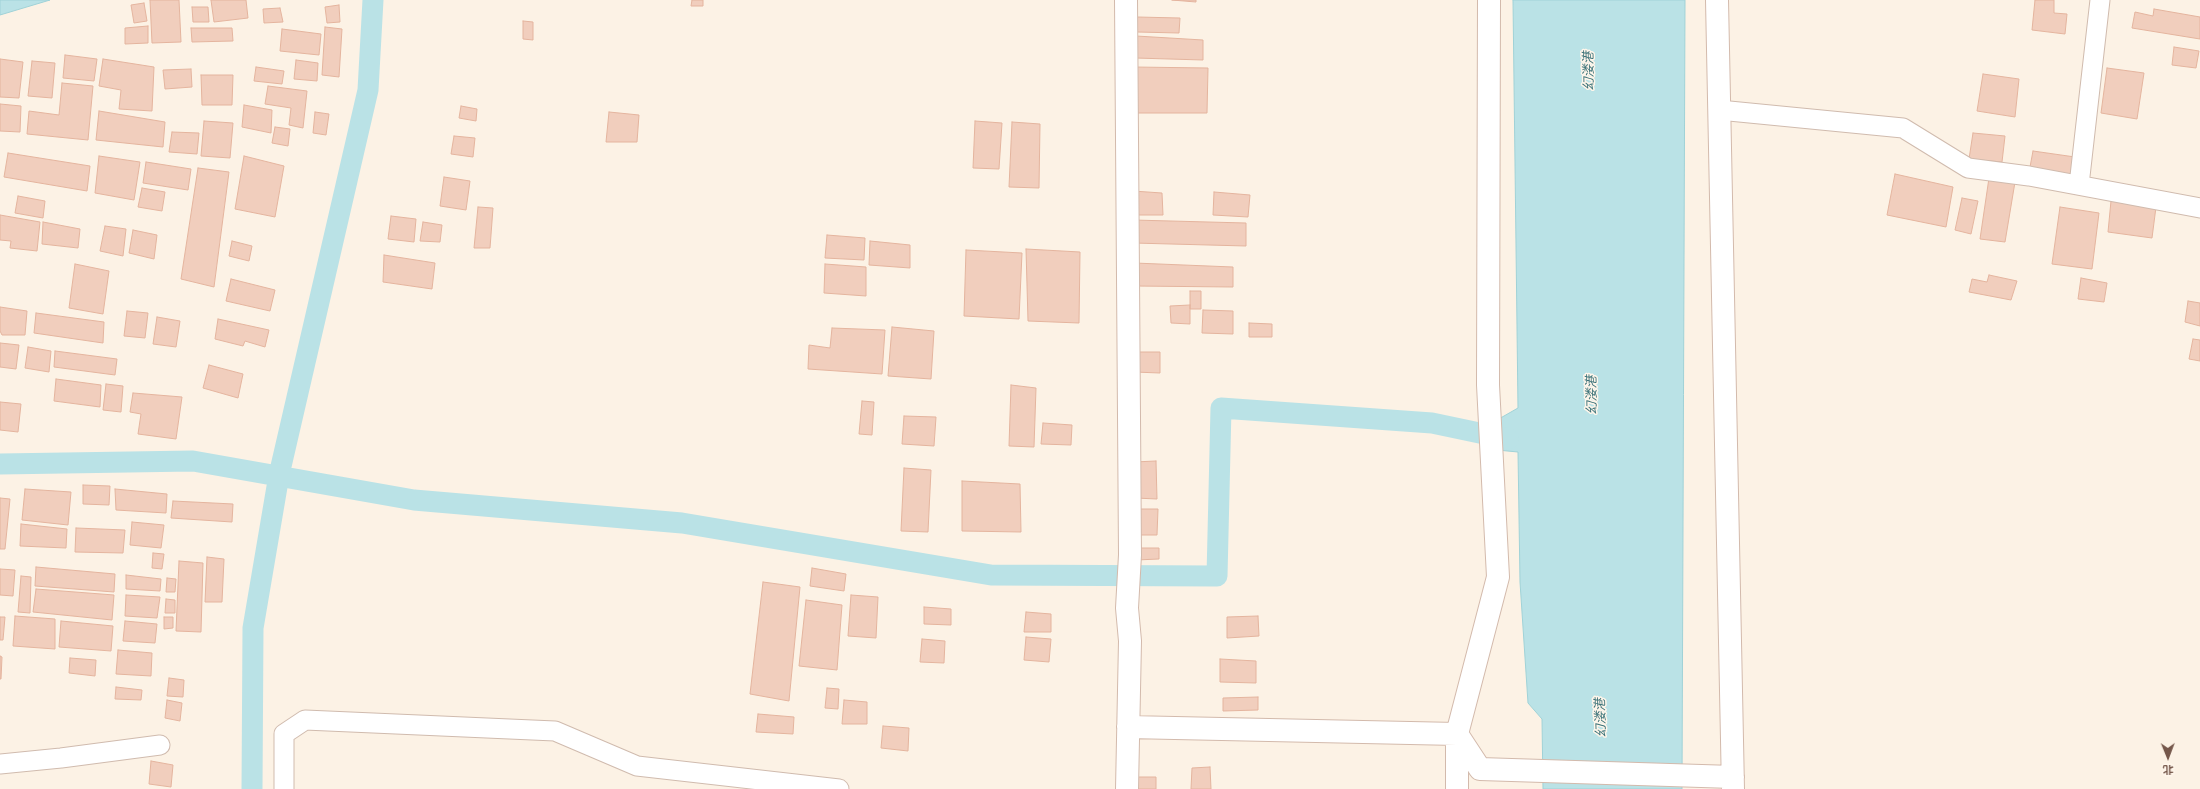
<!DOCTYPE html>
<meta charset="utf-8">
<style>
body{margin:0}
#map{position:relative;width:2200px;height:789px;overflow:hidden;background:#fcf2e5;font-family:Figtree,"Noto Sans SC",sans-serif}
canvas{display:block}
.north{position:absolute;left:2148px;top:737px;width:40px;height:40px;-webkit-text-stroke:3px #fff6eb;paint-order:stroke;rotate:179deg;font-size:11px;font-weight:700;line-height:16px;text-align:center;color:#75574a}
.north::after{content:'';display:block;margin:auto;width:14px;height:18px;background:#75574a;clip-path:polygon(50% 0,100% 100%,50% 72%,0 100%)}
</style>
<div id="map">
<canvas width="2200" height="789"></canvas>
<div class="north">北</div>
</div>
<script>
const context = document.querySelector('canvas').getContext('2d');
context.lineJoin = 'round';
function fill(path, color) {
  context.fillStyle = color;
  context.fill(path, 'evenodd');
}
function poly(rows) {
  const path = new Path2D();
  for (const r of rows) {
    path.moveTo(r[0], r[1]);
    for (let i = 2; i < r.length; i += 2) path.lineTo(r[i], r[i + 1]);
  }
  return path;
}
function stroke(path, color, width, dash) {
  context.strokeStyle = color;
  context.lineWidth = width;
  context.lineCap = dash ? 'butt' : 'round';
  context.setLineDash(dash || []);
  context.stroke(path);
}
function write(font, color, halo, rows, align = 'center') {
  context.font = font + ' Figtree,"Noto Sans SC",sans-serif';
  context.lineWidth = 3;
  context.setLineDash([]);
  context.textBaseline = 'middle';
  context.strokeStyle = halo;
  context.fillStyle = color;
  for (const [text, x, y, turn = 0] of rows) {
    context.save();
    context.translate(x, y);
    context.rotate((+turn || 0) * Math.PI / 180);
    context.textAlign = isNaN(turn) ? turn : align;
    if (halo) context.strokeText(text, 0, 0);
    context.fillText(text, 0, 0);
    context.restore();
  }
}
const water = poly([
 [0,0,50,0,0,15,0,0],
 [1513,0,1685,0,1682,789,1543,789,1542,719,1528,703,1520,582,1518,452,1497,450,1497,420,1518,408,1513,0]
]);
const canal = poly([
 [0,464,193,461,414,500,682,523,991,575,1217,576,1221,408,1432,423,1508,439],
 [252,789,253,628,279,475,368,90,373,0]
]);
const building = poly([
 [150,0,179,0,181,42,152,43,150,0],
 [211,0,246,0,248,18,214,22,211,0],
 [692,0,703,0,703,6,691,6,692,0],
 [1172,0,1196,0,1196,2,1172,0],
 [2035,0,2054,0,2054,13,2067,14,2065,34,2032,30,2035,0],
 [144,3,147,21,134,23,131,5,144,3],
 [339,5,340,22,327,23,325,7,339,5],
 [192,7,208,7,209,22,193,22,192,7],
 [280,8,283,22,264,23,263,9,280,8],
 [2154,9,2200,17,2200,39,2132,28,2135,12,2153,16,2154,9],
 [1137,17,1180,18,1179,33,1137,32,1137,17],
 [523,21,533,22,533,40,523,39,523,21],
 [148,26,148,43,125,44,125,28,148,26],
 [325,27,342,29,339,77,322,75,325,27],
 [191,28,232,28,233,41,192,42,191,28],
 [282,29,321,34,319,55,280,51,282,29],
 [1136,36,1203,40,1203,60,1135,58,1136,36],
 [2174,47,2199,51,2196,68,2172,65,2174,47],
 [65,55,97,59,94,81,63,78,65,55],
 [0,59,23,62,19,98,0,97,0,59],
 [103,59,154,67,152,111,119,109,121,90,99,86,103,59],
 [296,60,318,63,317,81,294,79,296,60],
 [32,61,55,63,52,98,28,96,32,61],
 [256,67,284,71,282,84,254,81,256,67],
 [1133,67,1208,68,1207,113,1133,113,1133,67],
 [2107,68,2144,73,2137,119,2101,113,2107,68],
 [191,69,192,87,165,89,163,70,191,69],
 [1983,74,2019,79,2015,117,1977,111,1983,74],
 [201,75,233,75,232,105,202,105,201,75],
 [62,83,93,86,88,140,27,134,29,111,59,115,62,83],
 [268,86,307,91,303,128,289,125,291,108,265,104,268,86],
 [0,104,21,106,20,132,0,131,0,104],
 [244,105,272,110,271,133,242,127,244,105],
 [461,106,477,109,476,121,459,118,461,106],
 [99,111,165,122,163,147,96,140,99,111],
 [315,112,329,114,326,135,313,133,315,112],
 [609,112,639,115,637,142,606,142,609,112],
 [204,121,233,123,230,158,201,156,204,121],
 [975,121,1002,123,999,169,973,168,975,121],
 [1012,122,1040,124,1039,188,1009,187,1012,122],
 [275,127,290,129,288,146,272,143,275,127],
 [172,132,199,133,197,154,169,152,172,132],
 [1973,133,2005,136,2002,162,1969,159,1973,133],
 [454,136,475,138,473,157,451,154,454,136],
 [2033,151,2075,157,2072,175,2030,167,2033,151],
 [8,153,90,166,87,191,4,177,8,153],
 [99,156,140,162,134,200,95,193,99,156],
 [244,156,284,166,275,217,235,209,244,156],
 [146,162,191,169,188,190,143,183,146,162],
 [198,168,229,172,214,287,181,279,198,168],
 [1895,174,1953,187,1946,227,1887,215,1895,174],
 [444,177,470,181,466,210,440,206,444,177],
 [1989,178,2015,182,2005,242,1980,239,1989,178],
 [142,188,165,192,162,211,138,207,142,188],
 [1133,191,1162,193,1163,215,1132,215,1133,191],
 [1214,192,1250,195,1248,217,1213,215,1214,192],
 [18,196,45,201,43,218,15,213,18,196],
 [1962,198,1978,201,1971,234,1955,230,1962,198],
 [2111,201,2156,207,2152,238,2108,232,2111,201],
 [478,207,493,208,490,248,474,248,478,207],
 [2060,207,2099,213,2092,269,2052,264,2060,207],
 [0,215,40,222,37,251,10,248,11,241,0,240,0,215],
 [391,216,416,219,414,242,388,239,391,216],
 [1133,220,1246,223,1246,246,1133,243,1133,220],
 [43,222,80,229,78,248,42,244,43,222],
 [423,222,442,225,440,242,420,241,423,222],
 [105,226,126,229,123,256,100,251,105,226],
 [133,230,157,235,154,259,129,253,133,230],
 [827,235,865,238,864,260,825,258,827,235],
 [232,241,252,246,249,261,229,256,232,241],
 [870,241,910,245,910,268,869,265,870,241],
 [1026,249,1080,252,1079,323,1028,321,1026,249],
 [966,250,1022,253,1019,319,964,316,966,250],
 [384,255,435,263,432,289,383,282,384,255],
 [1134,263,1233,267,1233,287,1134,286,1134,263],
 [75,264,109,271,103,314,69,308,75,264],
 [825,264,866,267,866,296,824,293,825,264],
 [1989,275,2017,281,2011,300,1969,292,1972,279,1987,282,1989,275],
 [2081,278,2107,283,2104,302,2078,299,2081,278],
 [231,279,275,290,270,311,226,301,231,279],
 [1190,291,1201,291,1201,309,1190,309,1190,291],
 [2188,301,2200,303,2200,326,2185,322,2188,301],
 [1190,305,1190,324,1171,323,1170,306,1190,305],
 [0,307,27,311,25,335,2,335,0,331,0,307],
 [1203,310,1233,311,1233,334,1202,333,1203,310],
 [127,311,148,313,145,338,124,336,127,311],
 [36,313,104,322,103,343,34,333,36,313],
 [157,317,180,321,176,347,153,344,157,317],
 [218,319,269,330,265,347,245,341,243,346,215,339,218,319],
 [1249,323,1272,324,1272,337,1249,337,1249,323],
 [892,327,934,331,931,379,888,376,892,327],
 [832,328,885,330,882,374,808,369,809,345,830,348,832,328],
 [2193,339,2200,340,2200,361,2189,359,2193,339],
 [0,343,19,345,16,369,0,367,0,343],
 [28,347,51,351,49,372,25,368,28,347],
 [55,351,117,359,115,375,54,367,55,351],
 [1135,352,1160,352,1160,373,1134,372,1135,352],
 [209,365,243,374,238,398,203,388,209,365],
 [56,379,101,385,100,407,54,401,56,379],
 [106,384,123,386,121,412,103,410,106,384],
 [1011,385,1036,388,1034,447,1009,446,1011,385],
 [133,393,182,397,176,439,138,434,141,414,130,412,133,393],
 [862,401,874,402,872,435,859,434,862,401],
 [0,402,21,404,18,432,0,430,0,402],
 [904,416,936,417,934,446,902,444,904,416],
 [1043,423,1072,425,1071,445,1041,444,1043,423],
 [1156,461,1157,499,1135,498,1134,462,1156,461],
 [904,468,931,470,928,532,901,531,904,468],
 [962,481,1020,484,1021,532,962,531,962,481],
 [83,485,110,486,109,505,83,504,83,485],
 [25,489,71,492,68,525,22,520,25,489],
 [115,489,167,494,166,513,116,510,115,489],
 [0,498,10,499,5,549,0,549,0,498],
 [173,501,233,504,232,522,171,518,173,501],
 [1135,509,1158,509,1157,535,1134,535,1135,509],
 [132,522,164,525,161,548,130,545,132,522],
 [21,524,67,529,66,548,20,546,21,524],
 [76,528,125,530,123,553,75,552,76,528],
 [1136,548,1159,548,1159,559,1136,560,1136,548],
 [153,553,164,554,162,569,152,568,153,553],
 [207,557,224,559,222,602,205,602,207,557],
 [179,561,203,563,201,632,176,631,179,561],
 [36,567,115,574,114,592,35,586,36,567],
 [812,568,846,574,844,591,810,586,812,568],
 [0,569,15,570,13,596,0,595,0,569],
 [126,575,161,579,160,591,126,589,126,575],
 [21,576,31,577,30,613,18,612,21,576],
 [167,578,176,579,175,592,166,592,167,578],
 [763,582,800,587,789,701,750,694,763,582],
 [36,589,114,595,112,620,33,612,36,589],
 [126,595,160,597,157,618,125,616,126,595],
 [851,595,878,597,876,638,848,636,851,595],
 [166,599,175,600,175,613,165,613,166,599],
 [806,600,842,605,837,670,799,666,806,600],
 [924,607,951,609,951,625,924,624,924,607],
 [1026,612,1051,614,1051,632,1024,632,1026,612],
 [15,616,55,619,55,649,13,646,15,616],
 [1258,616,1259,636,1227,638,1227,617,1258,616],
 [0,617,5,617,3,640,0,640,0,617],
 [164,617,173,617,173,628,164,629,164,617],
 [61,621,113,626,111,651,59,647,61,621],
 [125,621,157,624,155,643,123,641,125,621],
 [1026,637,1051,639,1049,662,1024,660,1026,637],
 [922,639,945,641,944,663,920,662,922,639],
 [118,650,152,653,151,676,116,674,118,650],
 [0,656,2,657,1,679,0,679,0,656],
 [70,658,96,660,95,676,69,673,70,658],
 [1220,659,1256,661,1256,683,1220,682,1220,659],
 [169,678,184,680,183,697,167,696,169,678],
 [116,687,142,690,141,700,115,699,116,687],
 [827,688,839,689,838,709,825,708,827,688],
 [1258,697,1258,710,1223,711,1223,698,1258,697],
 [167,700,182,703,180,721,165,718,167,700],
 [844,700,867,702,867,724,842,724,844,700],
 [758,714,794,717,793,734,756,732,758,714],
 [883,726,909,728,908,751,881,748,883,726],
 [151,761,173,765,171,787,149,784,151,761],
 [1210,767,1211,789,1191,789,1192,768,1210,767],
 [1138,777,1156,777,1156,789,1138,789,1138,777]
]);
const street = poly([
 [1719,110,1903,128,1968,168,2029,176,2200,208],
 [2079,185,2100,0],
 [0,764,61,758,160,745],
 [284,789,284,734,305,720,555,731,637,766,839,789]
]);
const secondary = poly([
 [1126,0,1130,555,1127,608,1130,641,1127,789],
 [1717,0,1733,789],
 [1128,727,1457,734,1480,769,1733,777],
 [1457,789,1457,734,1498,577,1488,385,1489,0]
]);
const waterNames = [
 ["幻溇港",1589,71,-91],
 ["幻溇港",1592,395,-91],
 ["幻溇港",1601,718,-92]
];
fill(water, '#bae2e6');
stroke(water, '#a0d2d7', 1);
stroke(canal, '#bae2e6', 21);
fill(building, '#f1cebd');
stroke(building, '#e4b49e', 1);
stroke(street, '#d0bbae', 21);
stroke(secondary, '#d3baac', 24);
stroke(street, '#fff', 19);
stroke(secondary, '#fff', 22);
write('italic 13px', '#3e747a', '#fff6eb', waterNames);
</script>
